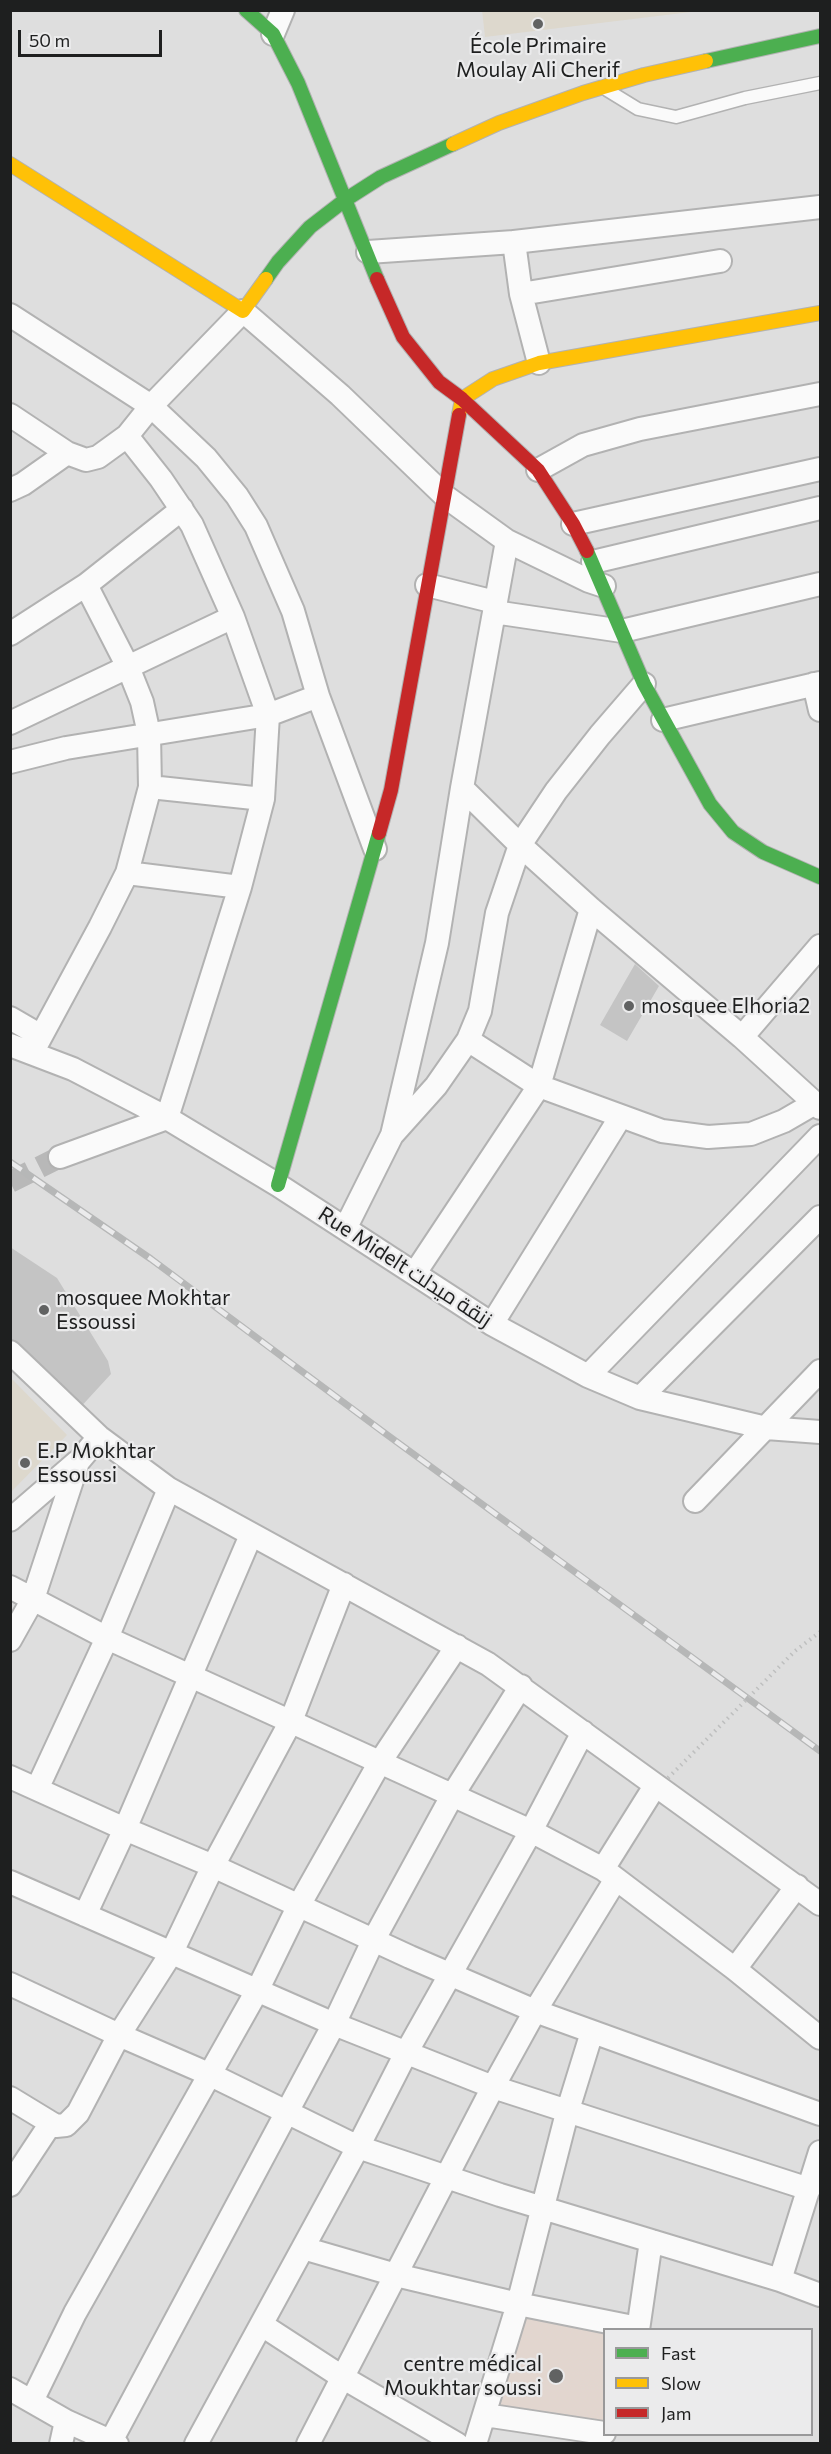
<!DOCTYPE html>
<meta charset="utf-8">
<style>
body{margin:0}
#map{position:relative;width:831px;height:2454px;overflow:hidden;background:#dedede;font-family:Commissioner,sans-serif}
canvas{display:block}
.frame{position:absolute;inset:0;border:12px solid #1e1f1f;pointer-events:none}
.legend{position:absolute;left:603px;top:2328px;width:210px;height:108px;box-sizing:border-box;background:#ebebec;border:2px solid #99999a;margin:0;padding:8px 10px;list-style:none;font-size:18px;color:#1e1f1f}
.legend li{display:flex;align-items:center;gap:12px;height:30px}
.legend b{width:30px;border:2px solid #99999a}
.scale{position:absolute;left:18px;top:30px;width:144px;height:27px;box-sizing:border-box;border:3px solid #1e1f1f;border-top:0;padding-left:8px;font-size:18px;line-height:21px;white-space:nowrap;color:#1e1f1f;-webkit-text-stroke:4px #ebebec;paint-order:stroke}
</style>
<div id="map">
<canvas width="831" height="2454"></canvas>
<div class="frame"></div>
<ul class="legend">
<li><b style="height:8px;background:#4caf50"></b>Fast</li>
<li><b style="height:8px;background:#ffc107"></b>Slow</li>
<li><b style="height:8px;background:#c62828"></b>Jam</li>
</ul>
<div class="scale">50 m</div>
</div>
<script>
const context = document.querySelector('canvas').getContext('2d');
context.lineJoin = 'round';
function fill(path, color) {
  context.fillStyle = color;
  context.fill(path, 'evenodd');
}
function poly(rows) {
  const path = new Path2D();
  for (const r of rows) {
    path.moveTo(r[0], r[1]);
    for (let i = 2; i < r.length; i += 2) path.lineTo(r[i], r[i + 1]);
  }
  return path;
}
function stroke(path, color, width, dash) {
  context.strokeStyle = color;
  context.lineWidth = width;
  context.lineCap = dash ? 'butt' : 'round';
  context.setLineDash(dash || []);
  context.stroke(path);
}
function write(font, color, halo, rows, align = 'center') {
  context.font = font + ' Commissioner,Cairo,sans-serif';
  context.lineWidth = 4.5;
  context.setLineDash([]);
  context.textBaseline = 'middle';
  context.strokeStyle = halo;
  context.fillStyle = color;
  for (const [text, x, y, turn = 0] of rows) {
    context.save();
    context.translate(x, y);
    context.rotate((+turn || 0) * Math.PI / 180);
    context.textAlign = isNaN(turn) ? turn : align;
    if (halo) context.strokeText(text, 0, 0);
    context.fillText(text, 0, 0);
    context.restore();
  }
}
const education = poly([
 [482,10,699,10,699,11,485,37],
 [11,1378,67,1435,11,1492,10,1492]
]);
const medical = poly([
 [521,2313,604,2332,604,2428,497,2421]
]);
const building = poly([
 [635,964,659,986,627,1041,600,1025],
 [10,1247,57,1278,108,1361,111,1374,77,1411,10,1343]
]);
const streetTunnel = poly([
 [10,1182,60,1157]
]);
const lane = poly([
 [607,90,638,109,676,117,745,98,820,83]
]);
const street = poly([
 [273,34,283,10],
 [514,242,521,294,539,363],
 [368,252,514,242,820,207],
 [521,294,720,261],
 [10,315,151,406,206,458,237,496,256,526,293,611,318,696,375,849],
 [10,415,67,453,86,460,98,457,127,436,151,406,243,311,340,395,446,497,507,541,589,581,604,586],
 [538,470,583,445,640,429,820,394],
 [10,490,23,484,67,453],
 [573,524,820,469],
 [593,562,820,508],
 [427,585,495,602],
 [494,612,622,631,820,584],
 [10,634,86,585,182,509],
 [814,684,820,710],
 [663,720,820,683],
 [10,723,233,617],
 [10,762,66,748,268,715,318,696],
 [150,787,263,799],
 [462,788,520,845,591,909,742,1037,820,1108],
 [127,873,240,887],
 [10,1018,41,1036],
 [742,1037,820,946],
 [468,1040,539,1086,662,1131,708,1137,751,1134,784,1121,815,1103],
 [10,1045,73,1069,167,1118,278,1185,492,1324,588,1376,640,1398,766,1428,820,1432],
 [32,1053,100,927,127,873,150,787,149,734,142,702,128,667,86,585],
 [393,1134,436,1086,468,1040,480,1011,497,913,520,845,556,791,600,735,644,684],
 [60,1157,167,1118,240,887,263,799,268,715,233,617,192,525,161,479,127,436],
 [346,1227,392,1135,437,943,462,788,507,541],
 [415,1273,539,1086,591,909],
 [492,1324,621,1116],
 [10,1352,99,1437,169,1489,488,1664,820,1904],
 [588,1376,820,1136],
 [640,1398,820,1217],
 [695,1501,820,1371],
 [10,1520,77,1462],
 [10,1587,107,1638,531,1831,603,1869,735,1969,820,2038],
 [10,1640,33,1599,78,1462,99,1437],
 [10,1777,125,1829,213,1866,410,1957,535,2011,820,2114],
 [37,1789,107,1638,169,1489],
 [603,1869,655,1786],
 [10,1882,334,2024,493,2087,809,2189],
 [85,1915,125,1829,251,1535],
 [735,1969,797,1886],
 [10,1984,119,2035,211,2075,358,2147,500,2195,780,2280,820,2295],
 [10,2098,56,2126,66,2125,78,2113,119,2035,172,1952,213,1866,291,1721,344,1584],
 [10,2185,51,2123],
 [303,2248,396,2275,518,2304,638,2328],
 [780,2280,820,2152],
 [262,2325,342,2377,457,2444],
 [638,2330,651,2241],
 [10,2389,66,2421,117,2444],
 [32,2401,75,2313,258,1989,298,1907,380,1762,457,1646],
 [485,2415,604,2433],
 [111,2441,334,2024,373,1941,452,1796,521,1686],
 [61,2444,66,2421],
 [196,2444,358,2147,406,2053,531,1831,583,1732],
 [308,2444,493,2087,535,2011,616,1879],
 [475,2444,518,2304,567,2113,592,2032]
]);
const fast = poly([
 [246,10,273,34,298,83,377,279],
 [706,61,820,36],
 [266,279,278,262,310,227,345,200,381,177,453,144],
 [587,551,644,684,710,804,733,832,763,852,820,877],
 [278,1185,379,833]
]);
const slow = poly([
 [453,144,499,123,583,93,644,75,706,61],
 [10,164,243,311,266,279],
 [459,415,462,399,493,379,539,363,820,313]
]);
const jam = poly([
 [377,279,403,337,439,382,462,399,538,470,573,524,587,551],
 [379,833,391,790,459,415]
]);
const rail = poly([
 [10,1162,151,1259,386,1434,820,1751]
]);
const pathBridge = poly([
 [668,1778,795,1651,820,1632]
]);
const markers = [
 [538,24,6,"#616262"],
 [629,1006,6,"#616262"],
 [44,1310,6,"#616262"],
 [25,1463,6,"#616262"],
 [556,2376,8,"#616262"]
];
const poiNames = [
 ["École Primaire",538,46,"center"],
 ["Moulay Ali Cherif",538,70,"center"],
 ["mosquee Elhoria2",641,1006],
 ["mosquee Mokhtar",56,1298],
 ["Essoussi",56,1322],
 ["E.P Mokhtar",37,1451],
 ["Essoussi",37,1475],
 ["centre médical",542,2364,"right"],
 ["Moukhtar soussi",542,2388,"right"]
];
const streetNames = [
 ["Rue Midelt زنقة ميدلت",405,1267,33]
];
fill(education, '#ddd8cd');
fill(medical, '#e2d6cf');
fill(building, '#c4c4c4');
stroke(streetTunnel, '#b8b8b8', 22, [22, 11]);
stroke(lane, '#b2b2b2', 15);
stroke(street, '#b2b2b2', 26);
stroke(fast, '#b2b2b2', 16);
stroke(slow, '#b2b2b2', 16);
stroke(jam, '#b2b2b2', 16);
stroke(lane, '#fafafa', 12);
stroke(street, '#fafafa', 22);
stroke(fast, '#4caf50', 14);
stroke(slow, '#ffc107', 14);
stroke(jam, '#c62828', 14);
stroke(rail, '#b6b7b7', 7);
stroke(rail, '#ebebec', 4.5, [14]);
stroke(pathBridge, '#bebfbf', 4, [1.5, 4.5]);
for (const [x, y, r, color] of markers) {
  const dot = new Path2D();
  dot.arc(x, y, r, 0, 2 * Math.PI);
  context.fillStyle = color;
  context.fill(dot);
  stroke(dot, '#ebebec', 2);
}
write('21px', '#1e1f1f', '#ebebec', poiNames, 'left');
write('21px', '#1e1f1f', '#ebebec', streetNames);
</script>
